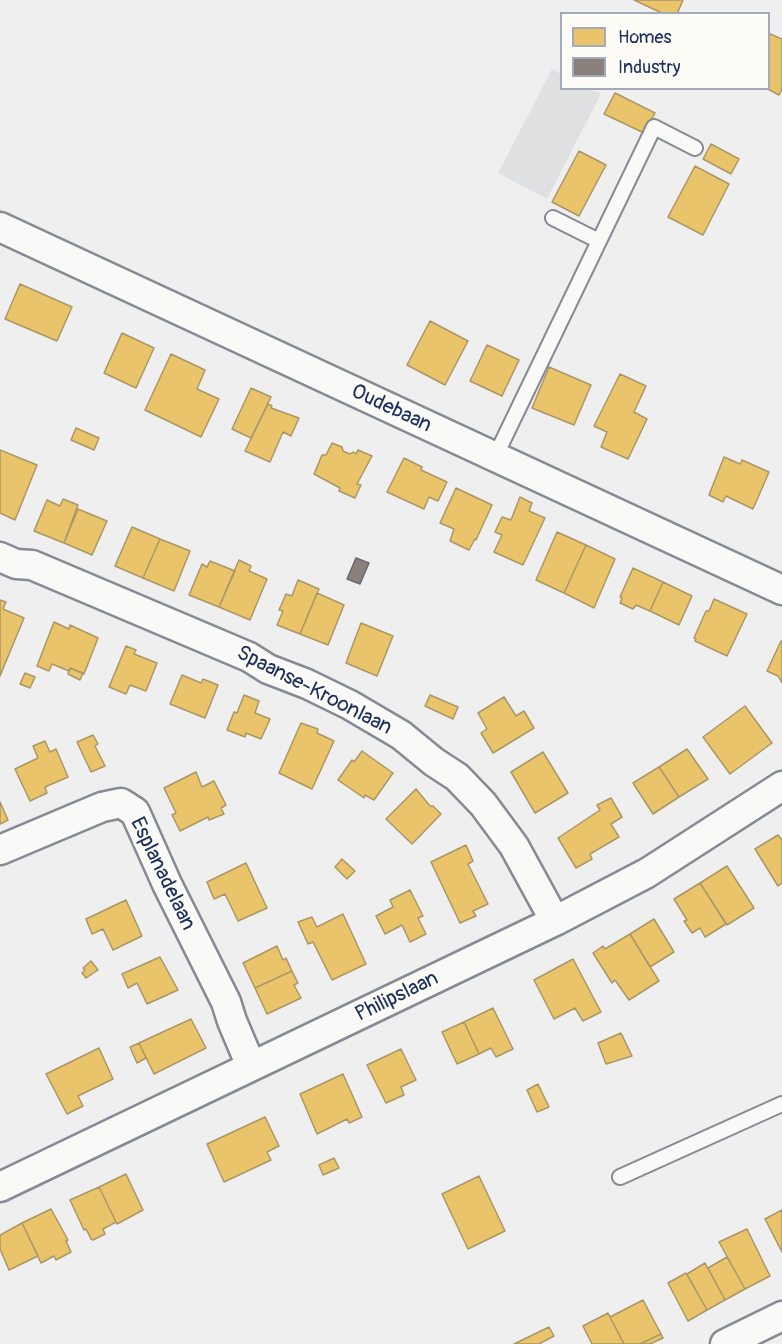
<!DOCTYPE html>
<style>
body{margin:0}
#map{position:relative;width:782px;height:1344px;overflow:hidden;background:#efefef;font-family:Pangolin,sans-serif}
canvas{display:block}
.legend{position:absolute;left:560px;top:12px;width:210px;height:78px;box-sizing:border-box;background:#fdfcf7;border:2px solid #a3aaba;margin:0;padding:8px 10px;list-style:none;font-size:18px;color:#1b2f5e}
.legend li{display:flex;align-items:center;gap:12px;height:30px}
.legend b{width:30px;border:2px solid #a3aaba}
</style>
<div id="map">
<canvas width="782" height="1344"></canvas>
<ul class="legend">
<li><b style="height:16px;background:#e9c46a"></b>Homes</li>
<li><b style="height:16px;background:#8a817c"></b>Industry</li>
</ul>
</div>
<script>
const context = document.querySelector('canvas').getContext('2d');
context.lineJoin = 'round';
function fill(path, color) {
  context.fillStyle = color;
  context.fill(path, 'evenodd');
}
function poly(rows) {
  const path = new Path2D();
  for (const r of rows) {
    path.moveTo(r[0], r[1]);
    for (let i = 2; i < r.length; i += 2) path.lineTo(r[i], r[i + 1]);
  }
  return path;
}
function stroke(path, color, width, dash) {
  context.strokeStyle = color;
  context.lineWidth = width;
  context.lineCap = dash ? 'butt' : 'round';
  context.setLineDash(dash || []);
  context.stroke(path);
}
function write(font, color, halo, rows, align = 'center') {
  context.font = font + ' Pangolin,sans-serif';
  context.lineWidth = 6;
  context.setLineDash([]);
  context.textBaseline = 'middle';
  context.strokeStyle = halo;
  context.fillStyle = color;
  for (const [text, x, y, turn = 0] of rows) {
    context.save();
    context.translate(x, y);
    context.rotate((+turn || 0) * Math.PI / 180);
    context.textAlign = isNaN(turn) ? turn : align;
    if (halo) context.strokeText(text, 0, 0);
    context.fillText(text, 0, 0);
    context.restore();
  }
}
const green = poly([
 [552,69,561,74,562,88,590,89,601,94,547,199,498,173]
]);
const homes = poly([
 [634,0,683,0,677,14,664,14,634,0],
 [768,33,782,39,782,89,779,95,766,88,768,88,768,33],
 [615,93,655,113,644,133,604,114,615,93],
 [711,144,739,159,731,174,703,159,711,144],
 [579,151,606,165,579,216,552,202,579,151],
 [695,166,729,184,703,235,668,217,695,166],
 [20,284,72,307,57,341,5,319,20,284],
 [430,321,468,341,445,385,407,365,430,321],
 [122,333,154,348,136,388,104,373,122,333],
 [487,345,519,360,502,396,470,381,487,345],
 [171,354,205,370,197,389,219,399,201,437,145,410,171,354],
 [549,367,591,385,574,425,532,408,549,367],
 [620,374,646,386,634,412,647,419,628,459,601,447,607,432,594,426,620,374],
 [251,388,271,397,251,438,232,429,251,388],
 [268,404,272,406,271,408,299,418,291,436,283,432,270,462,245,451,268,404],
 [76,428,99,438,94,450,71,440,76,428],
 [332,443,342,447,343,451,350,454,353,452,356,454,358,450,372,456,357,484,361,485,355,498,339,491,340,488,314,474,322,455,326,455,332,443],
 [0,450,37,465,15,520,0,513,0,450],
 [724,457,740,464,742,460,769,472,753,509,726,496,723,502,709,495,724,457],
 [404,458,422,467,421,470,447,482,438,501,429,497,424,509,387,492,404,458],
 [456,488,492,505,476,540,475,539,469,550,450,541,454,529,440,523,456,488],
 [520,497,532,503,529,511,545,518,523,565,494,552,502,535,495,532,502,517,511,520,520,497],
 [63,499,78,505,64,543,34,531,47,500,60,506,63,499],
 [78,509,107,521,92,555,64,543,78,509],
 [132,527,160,539,143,578,115,566,132,527],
 [557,532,586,545,564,593,536,580,557,532],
 [160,539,190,551,174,591,143,578,160,539],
 [586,545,615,559,594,608,564,593,586,545],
 [239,560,251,566,249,571,267,579,250,620,219,607,239,560],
 [210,561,235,571,219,607,189,595,202,564,207,567,210,561],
 [633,568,663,582,650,611,636,605,633,609,620,603,622,598,620,597,633,568],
 [298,580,319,589,300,634,277,625,283,611,279,610,286,594,292,596,298,580],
 [663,582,692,596,679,625,650,611,663,582],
 [317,593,344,605,328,645,300,634,317,593],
 [714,599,747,614,727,656,695,641,696,639,694,638,706,611,709,611,714,599],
 [0,600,6,602,3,609,24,618,0,676,0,600],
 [54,622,69,629,70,625,98,638,84,674,70,668,69,671,52,664,49,671,37,666,54,622],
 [361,623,393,636,377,676,346,663,361,623],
 [781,641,782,642,782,683,778,676,767,671,781,641],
 [126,646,136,650,134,654,157,663,146,691,130,685,126,694,109,687,126,646],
 [70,668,83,673,80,680,68,674,70,668],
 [25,673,35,677,30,688,20,684,25,673],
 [182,675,201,683,203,679,218,685,205,718,170,704,182,675],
 [244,695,259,701,255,713,270,719,261,739,246,733,245,737,227,730,234,712,237,713,244,695],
 [430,695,458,707,453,719,425,706,430,695],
 [504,697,516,716,524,711,534,728,493,753,481,733,487,729,478,713,504,697],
 [745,706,772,743,730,774,703,737,745,706],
 [301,723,318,729,317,733,334,741,312,789,279,773,301,723],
 [93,735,98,744,95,746,105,766,91,772,77,742,93,735],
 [45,741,50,752,56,749,68,777,45,787,47,793,30,801,15,769,38,758,33,746,45,741],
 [687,749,708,779,679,797,659,767,687,749],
 [362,751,393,773,374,800,365,795,364,798,338,780,352,760,354,762,362,751],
 [543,752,568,793,535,813,511,772,543,752],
 [659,767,679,797,653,814,633,783,659,767],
 [196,772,202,787,214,781,226,805,221,808,224,814,209,820,208,817,180,831,172,815,176,813,164,788,196,772],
 [416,789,430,806,433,806,441,814,412,844,386,819,416,789],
 [611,798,622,817,611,824,619,837,590,854,592,859,576,868,558,838,600,810,597,805,611,798],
 [0,802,8,820,0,824,0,802],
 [778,835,782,840,782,883,778,886,755,849,778,835],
 [466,845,473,861,468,864,488,904,473,911,476,916,460,923,431,862,466,845],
 [342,859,355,871,347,879,335,867,342,859],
 [246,863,267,908,238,921,225,894,214,899,207,882,246,863],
 [727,866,754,908,727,925,700,883,727,866],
 [700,883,726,924,705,937,700,928,692,933,684,921,687,920,674,899,700,883],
 [410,890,423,916,418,918,426,934,410,942,402,925,385,934,376,916,393,907,390,900,410,890],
 [126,900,142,936,113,950,103,929,92,934,86,919,126,900],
 [343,914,366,964,332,980,313,942,308,944,298,922,312,917,317,927,343,914],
 [654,919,674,952,650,967,630,934,654,919],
 [630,934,659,981,629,1000,615,980,612,983,593,953,603,946,605,949,630,934],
 [277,946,283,960,286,958,292,971,255,988,243,963,277,946],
 [160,957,178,990,147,1004,137,983,128,988,122,974,160,957],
 [573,959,601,1012,583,1021,575,1008,554,1019,534,980,573,959],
 [91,961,98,970,86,978,82,973,85,970,83,968,91,961],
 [292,971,298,983,294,985,301,998,267,1014,255,988,292,971],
 [493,1008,513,1049,496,1057,491,1048,479,1054,464,1022,493,1008],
 [191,1019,206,1048,154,1074,139,1043,191,1019],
 [464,1022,479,1054,457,1064,442,1032,464,1022],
 [621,1033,632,1056,606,1064,598,1043,621,1033],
 [139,1043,146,1058,137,1063,130,1047,139,1043],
 [99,1048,113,1079,78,1096,83,1106,67,1114,46,1074,99,1048],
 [401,1049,416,1080,401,1087,404,1095,386,1103,367,1065,401,1049],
 [343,1074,362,1117,349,1123,347,1119,317,1134,300,1094,343,1074],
 [538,1084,549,1107,537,1112,527,1090,538,1084],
 [265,1117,279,1146,267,1152,271,1160,224,1182,207,1144,265,1117],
 [334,1158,339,1168,323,1175,319,1165,334,1158],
 [126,1174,143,1210,117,1224,99,1187,126,1174],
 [479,1176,505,1231,468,1249,442,1194,479,1176],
 [99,1187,116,1222,103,1229,105,1234,93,1240,91,1239,86,1229,84,1230,70,1200,99,1187],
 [51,1209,68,1240,66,1241,71,1252,56,1260,54,1256,41,1263,22,1223,51,1209],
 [782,1210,782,1252,765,1219,782,1210],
 [22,1223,38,1256,9,1270,0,1249,0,1235,22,1223],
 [747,1229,770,1276,745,1289,719,1242,747,1229],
 [727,1257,745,1289,725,1300,708,1268,727,1257],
 [705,1263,725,1300,707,1310,687,1274,705,1263],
 [686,1273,707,1310,688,1321,668,1283,686,1273],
 [643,1300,661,1334,640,1344,624,1344,610,1317,643,1300],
 [608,1313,610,1317,624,1344,592,1344,583,1326,608,1313],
 [549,1327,554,1336,539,1344,514,1344,549,1327],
 [661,1334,663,1338,650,1344,640,1344,661,1334]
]);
const industry = poly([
 [356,558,369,563,360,584,347,579,356,558]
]);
const service = poly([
 [553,218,599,241],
 [495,457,654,127,695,148],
 [620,1177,782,1104]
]);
const minor = poly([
 [0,227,782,590],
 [0,557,16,564,32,565,249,657,268,669,307,684,350,705,401,735,434,762,457,777,483,804,514,846,555,921],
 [0,850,102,807,121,803,135,812,167,884,226,1002,232,1021,251,1066],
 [0,1187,555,921,647,873,782,786],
 [725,1344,782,1316]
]);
const streetNames = [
 ["Oudebaan",391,409,25],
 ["Spaanse-Kroonlaan",314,691,27],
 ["Esplanadelaan",162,874,64],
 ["Philipslaan",397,997,-26]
];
fill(green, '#dee0e2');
fill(homes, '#e9c46a');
stroke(homes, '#ab9766', 1.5);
fill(industry, '#8a817c');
stroke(industry, '#696873', 1.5);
stroke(service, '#868a93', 18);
stroke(minor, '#868a93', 33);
stroke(service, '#f9f9f8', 14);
stroke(minor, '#f9f9f8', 28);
write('21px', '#1b2f5e', '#fdfcf7', streetNames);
</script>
